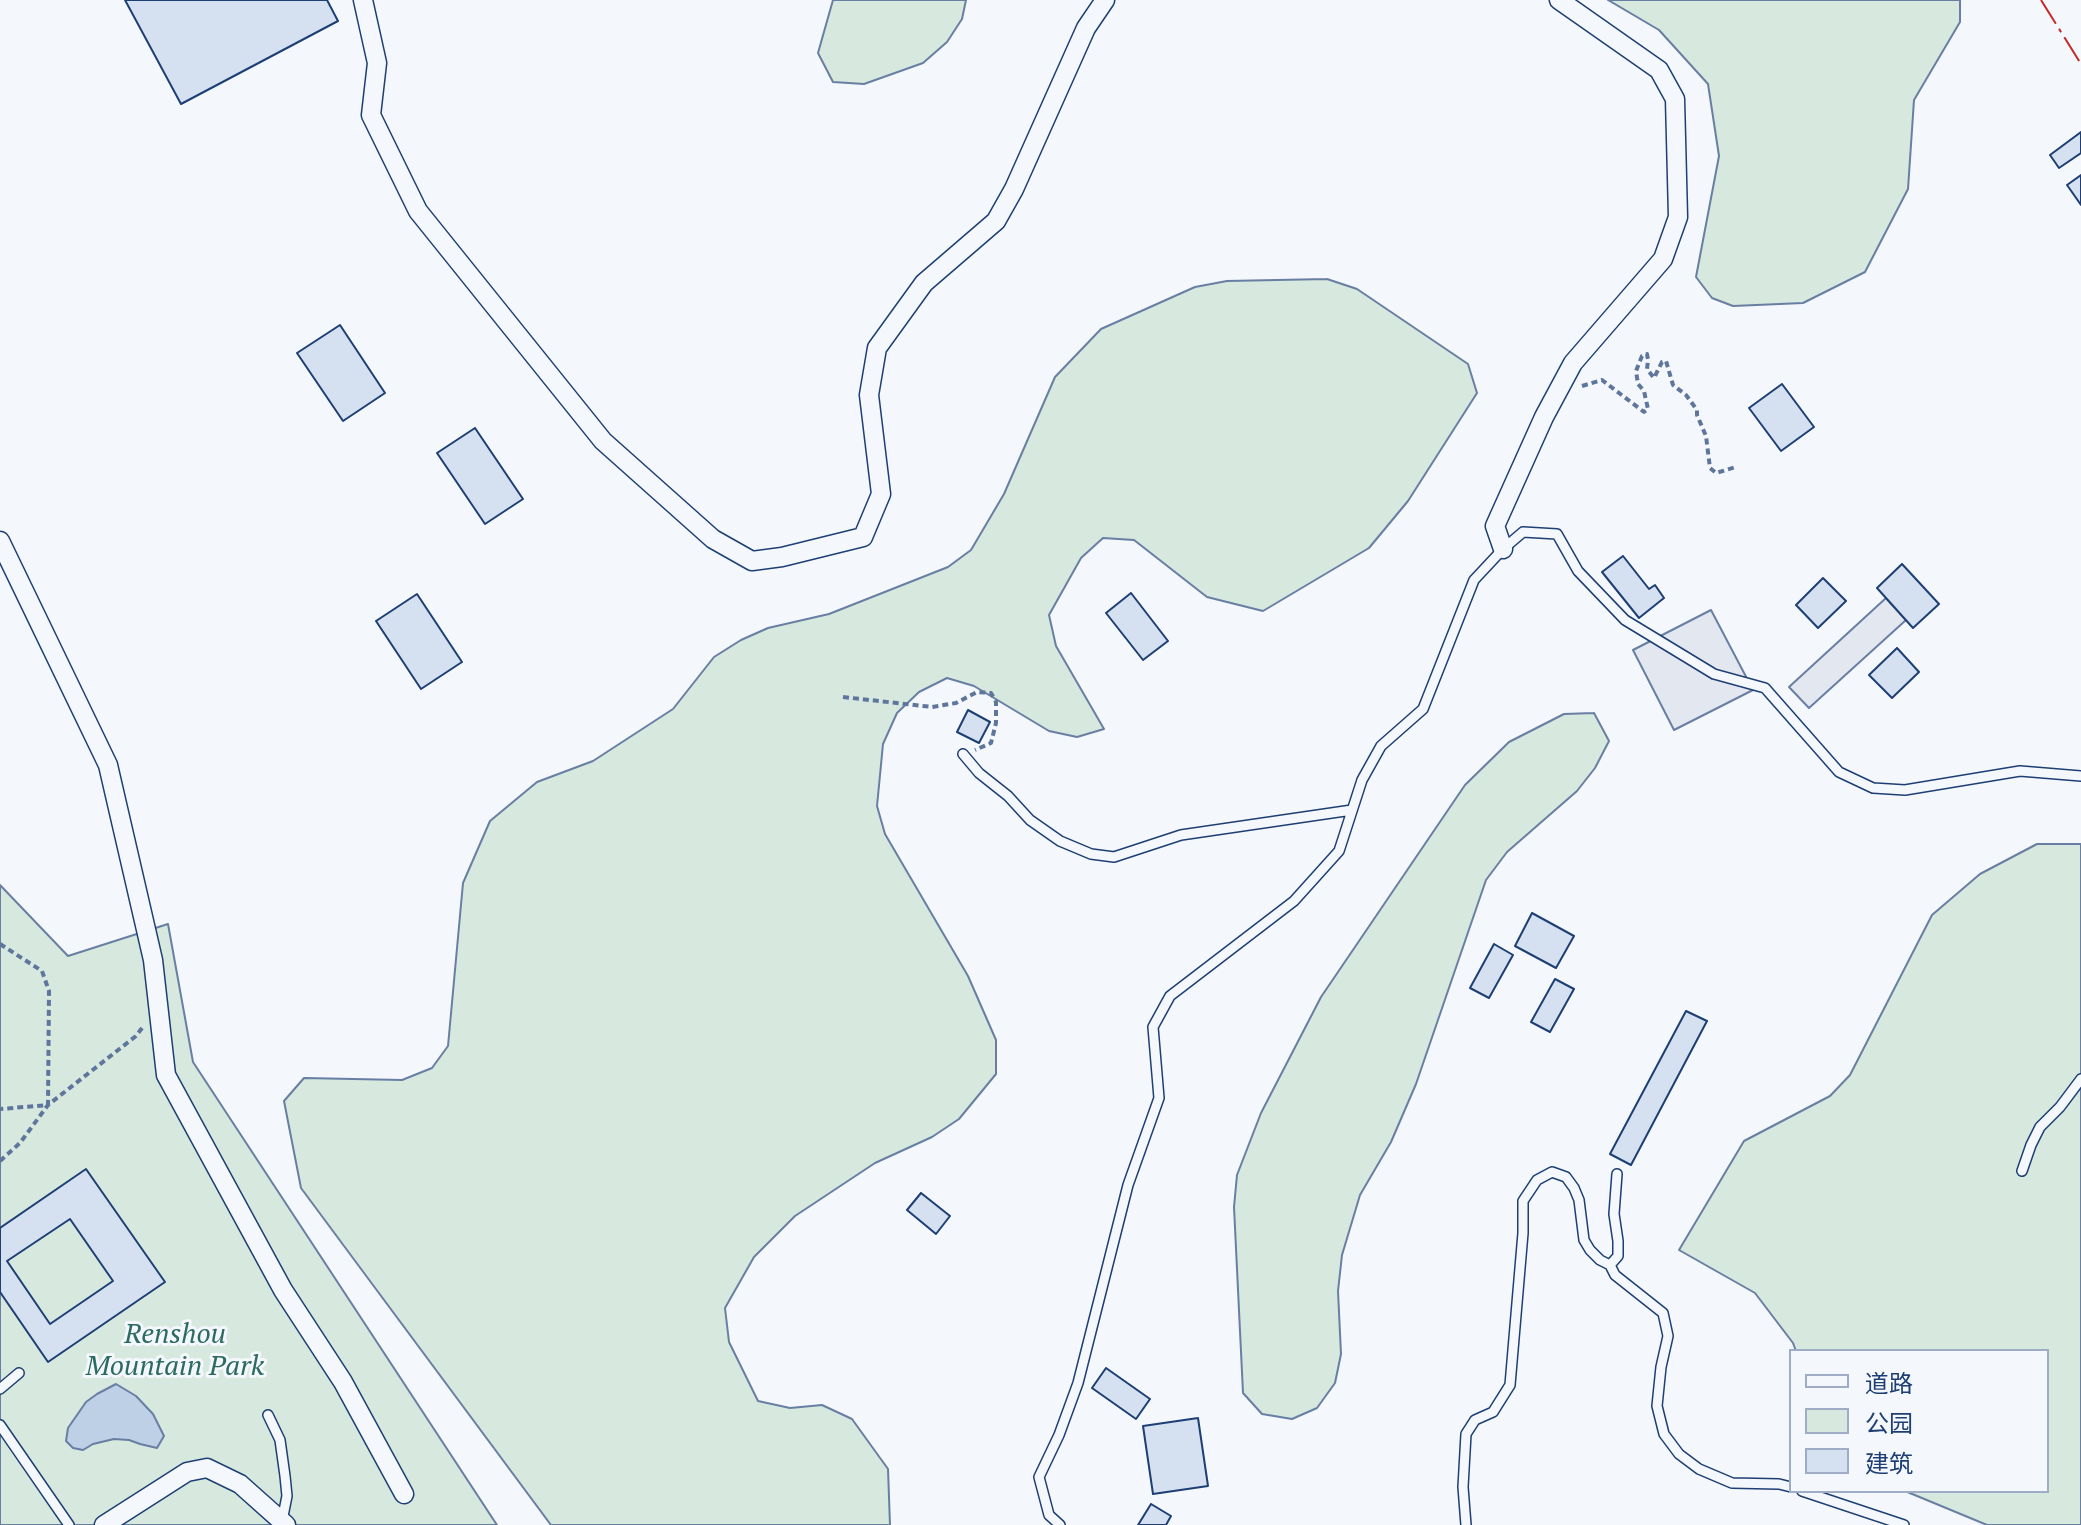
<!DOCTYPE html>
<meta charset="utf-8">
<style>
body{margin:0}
#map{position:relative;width:2081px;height:1525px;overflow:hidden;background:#f4f7fb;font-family:"PT Serif","Noto Sans SC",serif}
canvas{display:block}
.legend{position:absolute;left:1789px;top:1349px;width:260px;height:144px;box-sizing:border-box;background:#f4f7fb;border:2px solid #9eadc5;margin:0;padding:10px 14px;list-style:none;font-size:24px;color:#1d3f73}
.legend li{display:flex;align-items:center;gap:16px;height:40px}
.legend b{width:40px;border:2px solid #9eadc5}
</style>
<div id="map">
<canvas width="2081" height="1525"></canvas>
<ul class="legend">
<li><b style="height:10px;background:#f4f7fb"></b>道路</li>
<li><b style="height:22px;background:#d7e8df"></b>公园</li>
<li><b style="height:22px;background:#d5e0f0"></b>建筑</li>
</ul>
</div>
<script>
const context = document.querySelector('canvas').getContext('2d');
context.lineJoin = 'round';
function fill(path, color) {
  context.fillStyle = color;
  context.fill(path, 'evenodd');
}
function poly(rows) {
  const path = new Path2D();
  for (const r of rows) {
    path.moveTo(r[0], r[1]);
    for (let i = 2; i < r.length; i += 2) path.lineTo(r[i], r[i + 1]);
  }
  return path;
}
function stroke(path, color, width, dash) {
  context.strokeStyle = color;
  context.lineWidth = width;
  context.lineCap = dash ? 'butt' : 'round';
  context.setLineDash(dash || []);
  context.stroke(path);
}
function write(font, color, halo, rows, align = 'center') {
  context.font = font + ' "PT Serif",serif';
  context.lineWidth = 6;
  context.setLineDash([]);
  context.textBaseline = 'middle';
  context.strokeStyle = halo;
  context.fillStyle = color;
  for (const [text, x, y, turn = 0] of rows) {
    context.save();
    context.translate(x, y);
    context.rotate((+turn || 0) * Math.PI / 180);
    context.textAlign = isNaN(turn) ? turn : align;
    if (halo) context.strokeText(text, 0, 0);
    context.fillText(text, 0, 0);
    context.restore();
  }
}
const green = poly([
 [833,0,966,0,962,19,947,42,923,63,864,84,833,82,818,53,833,0],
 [1608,0,1960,0,1960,22,1914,100,1908,189,1865,272,1803,303,1733,306,1712,298,1696,277,1719,156,1708,84,1659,30,1608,0],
 [1327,279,1357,289,1468,364,1477,393,1408,501,1369,548,1263,611,1207,597,1134,540,1103,538,1081,558,1049,615,1056,646,1104,729,1077,737,1049,731,974,686,947,678,919,692,897,713,883,744,877,806,885,834,968,976,996,1040,996,1074,959,1119,932,1137,875,1163,795,1216,754,1257,725,1308,729,1342,758,1401,790,1408,822,1405,852,1419,888,1469,890,1525,551,1525,301,1188,284,1101,304,1078,402,1080,432,1068,448,1046,463,883,490,821,537,782,593,761,673,709,714,657,741,640,768,628,829,614,948,567,971,550,1004,494,1055,377,1101,329,1195,287,1227,281,1327,279],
 [1594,713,1609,741,1595,768,1577,791,1507,852,1486,880,1416,1084,1391,1142,1360,1195,1342,1255,1338,1291,1341,1354,1335,1383,1317,1408,1292,1419,1262,1414,1243,1393,1234,1207,1237,1175,1261,1113,1321,997,1465,785,1509,742,1564,714,1594,713],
 [2037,844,2081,844,2081,1525,1987,1525,1905,1491,2047,1491,2047,1351,1796,1351,1793,1343,1755,1293,1679,1250,1744,1141,1830,1096,1850,1075,1932,915,1980,874,2037,844],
 [0,885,68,956,168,924,193,1062,497,1525,0,1525,0,885]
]);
const parking = poly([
 [1886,598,1906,620,1809,708,1789,687,1886,598],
 [1711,610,1753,690,1674,730,1633,650,1711,610]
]);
const water = poly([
 [116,1384,136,1396,153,1414,164,1436,157,1448,140,1444,129,1440,114,1439,93,1444,83,1450,73,1448,66,1441,68,1428,86,1402,97,1394,116,1384]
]);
const building = poly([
 [125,0,327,0,338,21,181,104,125,0],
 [2081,132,2081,153,2059,168,2050,155,2081,132],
 [2081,175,2081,205,2067,185,2081,175],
 [340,325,385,393,343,421,297,353,340,325],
 [1782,384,1814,427,1781,451,1749,408,1782,384],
 [475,428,523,499,485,524,437,453,475,428],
 [1623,556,1649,589,1655,585,1664,598,1639,618,1602,572,1623,556],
 [1902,564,1939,604,1913,628,1877,588,1902,564],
 [1823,578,1846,601,1818,628,1796,605,1823,578],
 [1131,593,1168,641,1143,660,1106,613,1131,593],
 [417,594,462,662,421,689,376,621,417,594],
 [1897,648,1919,672,1892,698,1869,675,1897,648],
 [968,710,990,722,979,743,957,732,968,710],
 [1532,913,1574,936,1556,968,1515,946,1532,913],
 [1494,944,1513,955,1489,998,1470,988,1494,944],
 [1555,979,1574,989,1550,1032,1531,1022,1555,979],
 [1686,1011,1707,1021,1631,1165,1610,1154,1686,1011],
 [86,1169,165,1282,48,1362,0,1292,0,1228,86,1169],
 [70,1219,113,1281,50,1324,7,1261,70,1219],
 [921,1193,950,1216,936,1234,907,1210,921,1193],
 [1106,1368,1150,1399,1136,1419,1092,1388,1106,1368],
 [1198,1418,1208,1486,1153,1494,1143,1426,1198,1418],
 [1151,1504,1171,1516,1166,1525,1138,1525,1151,1504]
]);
const path = poly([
 [1582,386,1602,380,1644,412,1648,409,1644,391,1638,384,1636,371,1642,356,1647,354,1648,360,1647,369,1654,378,1662,362,1666,361,1673,385,1686,395,1697,410,1697,415,1706,436,1710,468,1716,473,1736,467],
 [843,697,932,707,956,703,977,692,991,693,996,702,996,723,991,743,975,750],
 [0,944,42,971,49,991,48,1105,0,1109],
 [0,1161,20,1143,48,1105,136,1036,142,1028]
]);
const lane = poly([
 [963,754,979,773,1008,796,1030,820,1060,841,1091,854,1114,857,1181,835,1352,810],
 [2022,1171,2031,1145,2040,1127,2060,1107,2081,1079],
 [1610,1265,1618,1256,1618,1241,1614,1214,1617,1174],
 [0,1389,19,1373],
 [268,1415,280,1440,285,1476,287,1496,282,1521],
 [0,1425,69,1525],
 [1802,1491,1904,1525],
 [1060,1525,1049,1515,1039,1477,1059,1435,1078,1383,1128,1185,1159,1098,1153,1027,1170,996,1294,901,1339,851,1362,780,1381,746,1423,709,1474,580,1503,549,1523,532,1557,534,1578,571,1625,620,1714,674,1765,688,1839,772,1873,788,1905,790,2020,771,2081,776],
 [1466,1525,1463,1487,1466,1434,1475,1420,1493,1412,1510,1385,1523,1233,1523,1201,1537,1180,1552,1172,1566,1177,1574,1188,1579,1200,1584,1240,1590,1250,1600,1260,1610,1265,1615,1275,1663,1313,1668,1336,1661,1367,1657,1406,1664,1434,1679,1454,1699,1469,1732,1483,1779,1484,1791,1487]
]);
const street = poly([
 [363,0,377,63,371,115,418,211,603,441,713,539,752,561,782,557,863,537,881,494,869,395,877,348,924,283,996,221,1014,189,1086,28,1105,0],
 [0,541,108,765,153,960,166,1075,283,1290,343,1382,404,1494],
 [1503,549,1495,526,1544,417,1573,363,1663,259,1678,217,1675,99,1659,70,1559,0],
 [104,1525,187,1472,207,1468,240,1484,286,1525]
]);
const power = poly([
 [2041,0,2081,64]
]);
const parkNames = [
 ["Renshou",175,1335],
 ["Mountain Park",175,1367]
];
fill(green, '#d7e8df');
stroke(green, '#687fa3', 2);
fill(parking, '#e3e8f0');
stroke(parking, '#687fa3', 2);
fill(water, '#bed0e5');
stroke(water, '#687fa3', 2);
fill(building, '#d5e0f0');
stroke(building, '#1d3f73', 2);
stroke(lane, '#1d3f73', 12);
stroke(street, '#1d3f73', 21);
stroke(path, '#5e769c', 4, [6, 4]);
stroke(lane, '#f4f7fb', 9);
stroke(street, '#f4f7fb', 18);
stroke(power, '#c62828', 2, [28, 6, 4, 6]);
write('italic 28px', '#2c6c60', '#f4f7fb', parkNames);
</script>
